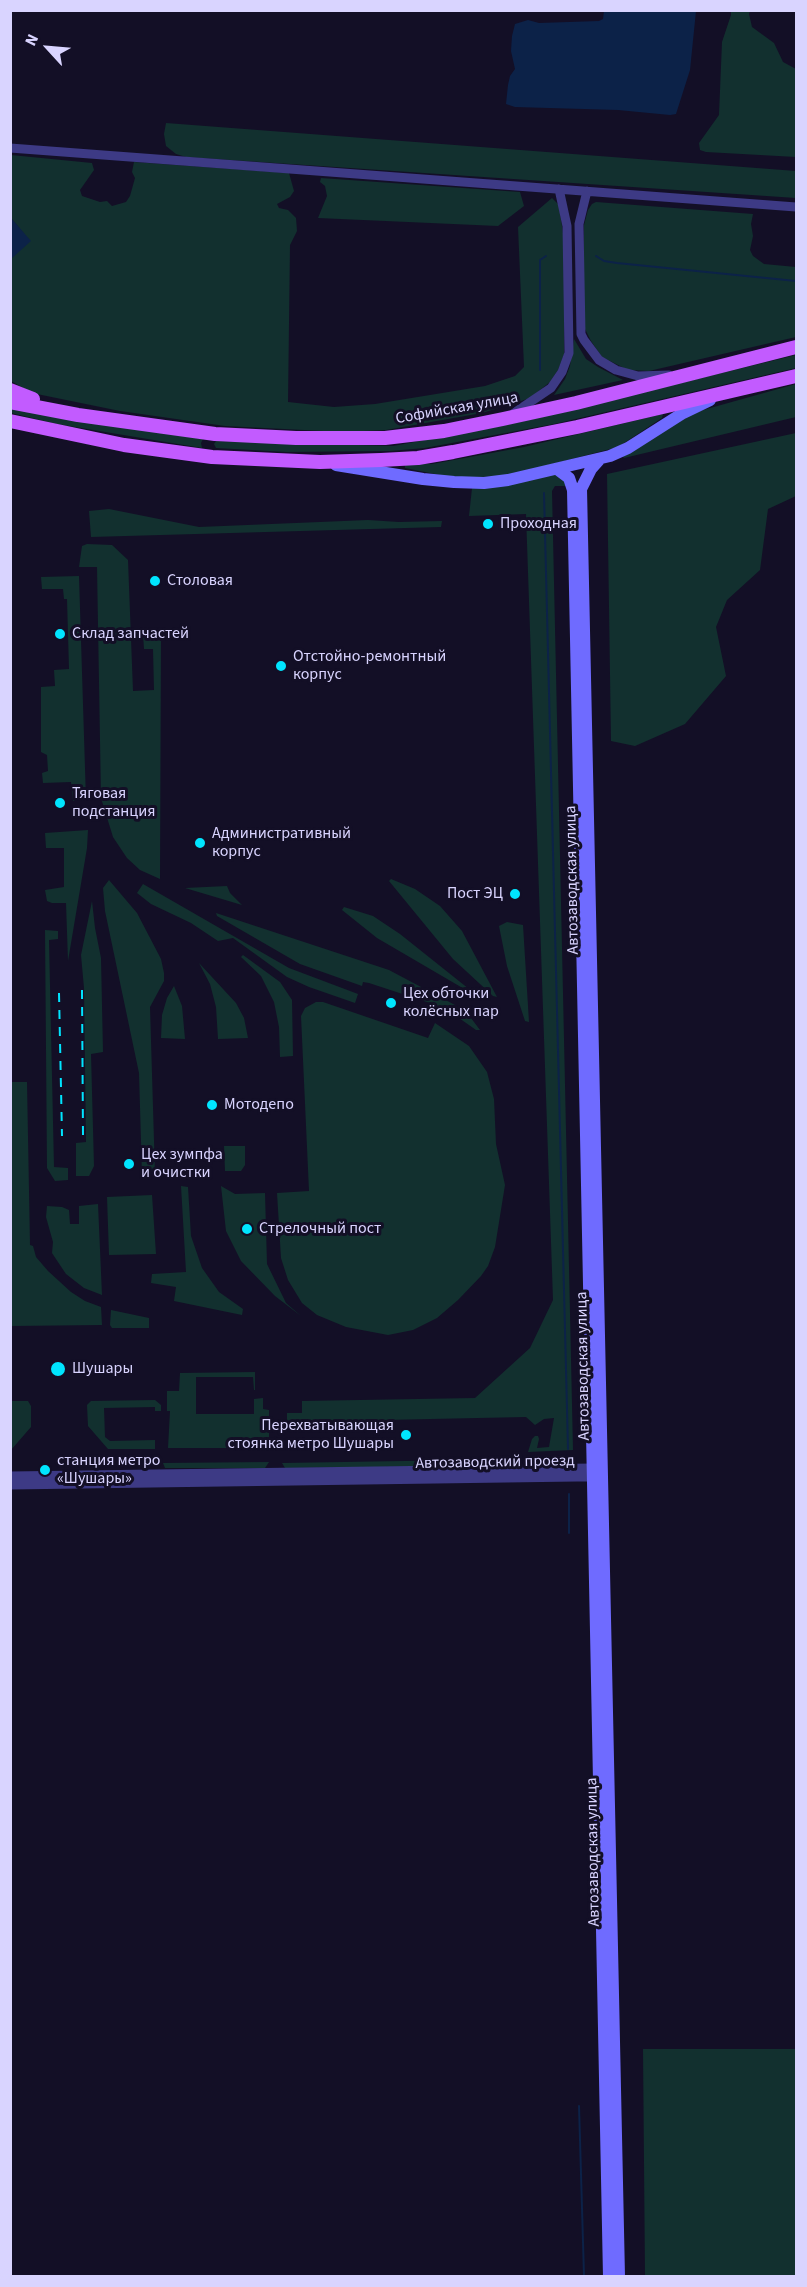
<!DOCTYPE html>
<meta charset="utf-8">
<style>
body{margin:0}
#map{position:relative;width:807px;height:2287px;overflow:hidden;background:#130f26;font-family:"Source Sans 3",sans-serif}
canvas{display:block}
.frame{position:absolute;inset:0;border:12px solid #d9d4ff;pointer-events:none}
.north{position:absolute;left:18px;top:18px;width:60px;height:60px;-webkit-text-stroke:4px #130f26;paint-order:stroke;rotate:296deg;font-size:16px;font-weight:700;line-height:24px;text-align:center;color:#d9d4ff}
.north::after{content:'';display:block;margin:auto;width:21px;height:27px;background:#d9d4ff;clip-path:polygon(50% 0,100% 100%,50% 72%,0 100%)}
</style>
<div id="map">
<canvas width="807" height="2287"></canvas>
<div class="frame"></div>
<div class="north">N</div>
</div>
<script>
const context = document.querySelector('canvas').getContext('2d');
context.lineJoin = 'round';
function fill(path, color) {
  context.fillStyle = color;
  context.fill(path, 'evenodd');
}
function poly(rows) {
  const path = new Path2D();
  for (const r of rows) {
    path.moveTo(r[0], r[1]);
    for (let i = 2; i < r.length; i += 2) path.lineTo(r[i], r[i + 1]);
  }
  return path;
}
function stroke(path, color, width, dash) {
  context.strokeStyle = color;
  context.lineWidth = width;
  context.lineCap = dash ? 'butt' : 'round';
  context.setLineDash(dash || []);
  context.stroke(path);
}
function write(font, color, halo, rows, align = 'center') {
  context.font = font + ' "Source Sans 3",sans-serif';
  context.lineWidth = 6;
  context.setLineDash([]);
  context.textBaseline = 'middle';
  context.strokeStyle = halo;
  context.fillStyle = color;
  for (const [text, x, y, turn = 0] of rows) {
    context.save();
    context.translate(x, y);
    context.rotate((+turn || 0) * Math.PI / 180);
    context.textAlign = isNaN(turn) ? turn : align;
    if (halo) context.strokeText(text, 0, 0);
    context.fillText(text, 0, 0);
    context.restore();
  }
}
const green = poly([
 [731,11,750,11,749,14,752,27,774,43,783,62,796,69,796,157,706,152,700,150,699,143,719,115,722,42,731,15],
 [166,123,796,171,796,198,186,157,176,154,166,146,164,134],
 [11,155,92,163,94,170,80,190,82,196,100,202,107,201,112,206,126,202,130,196,135,178,132,172,134,162,289,173,294,191,290,197,277,204,279,208,288,210,296,218,297,231,290,245,288,402,334,407,375,404,485,386,515,376,524,367,518,227,552,198,559,205,564,240,564,355,558,370,550,382,530,398,518,402,482,413,386,430,343,432,225,426,120,411,32,393,11,381,10,259,30,241,11,218],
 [321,178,520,192,524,206,498,226,318,218,327,196,325,186,320,182],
 [596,202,753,214,751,224,753,236,750,250,753,256,764,264,796,267,796,337,649,371,628,370,602,357,591,341,583,325,584,225,588,210,592,204],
 [574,339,586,359,598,367,623,380,554,395,565,379,570,366],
 [796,355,796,368,554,424,425,448,390,451,287,452,216,448,214,444,216,441,393,446,516,423],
 [796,384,796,417,624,458,622,455,696,412],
 [11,407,65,419,203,439,201,443,202,448,57,424,11,413],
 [663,414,662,418,618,447,506,476,455,478,405,468,405,465,408,464,432,464,524,447],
 [796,433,796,496,768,509,760,570,727,600,716,627,726,676,685,724,635,746,611,741,607,474],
 [557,474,562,475,567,486,555,486,552,491,573,1450,528,1452,532,1439,535,1436,538,1436,539,1439,537,1448,549,1447,554,1418,544,1419,535,1425,526,1417,287,1422,287,1413,302,1413,302,1401,475,1398,530,1348,553,1300,526,514,469,516,472,488],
 [109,509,199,527,368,520,399,522,442,521,441,527,91,537,89,511],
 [87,544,112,545,128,560,133,691,154,690,153,649,144,649,143,634,161,634,160,879,140,870,127,858,113,837,101,798,97,567,79,567,82,546],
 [79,576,86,800,73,801,71,782,43,783,42,773,48,771,47,755,41,752,41,687,55,686,54,670,69,669,67,599,64,599,63,589,42,589,41,577],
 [88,830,87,848,68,961,66,903,52,903,47,901,45,890,64,887,64,848,46,848,45,833],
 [391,879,415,889,440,906,462,931,497,997,493,996,453,959,389,881],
 [109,880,137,913,161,959,164,973,164,981,150,1007,155,1174,142,1175,139,1073,105,911,103,888],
 [143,884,289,968,358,994,355,1003,309,987,287,977,233,938,218,941,191,923,151,904,137,893],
 [227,886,230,893,242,905,185,888],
 [92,901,95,928,101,958,103,1052,91,1054,94,1166,89,1176,76,1176,76,1143,86,1142,84,988,81,955],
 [344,907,373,916,400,934,469,989,466,990,377,938,342,910],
 [216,913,389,970,455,1005,471,1018,480,1030,476,1030,459,1018,439,1010,436,1005,369,983,363,982,362,986,300,964,217,916],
 [507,922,523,925,529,1022,525,1021,507,966,499,926],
 [45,930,58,931,58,939,49,940,54,1167,68,1168,68,1180,55,1181,47,1168],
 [243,955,280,982,292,1000,293,1056,280,1057,279,1027,274,1002,261,976,241,957],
 [199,963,236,1003,244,1018,248,1038,218,1039,216,1007,210,984],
 [174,986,182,1006,185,1039,161,1038,162,1015,167,998],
 [316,1002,323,1002,428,1038,435,1023,469,1046,487,1072,494,1099,496,1144,505,1185,495,1247,488,1266,481,1276,458,1300,437,1318,413,1330,388,1335,346,1327,317,1315,302,1303,288,1280,281,1258,277,1193,309,1191,301,1016,305,1008],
 [11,1082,27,1082,30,1245,33,1246,36,1257,48,1271,71,1292,85,1301,101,1307,102,1325,11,1326],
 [224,1146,245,1146,245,1165,241,1171,225,1171],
 [181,1186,188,1187,191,1236,202,1268,219,1292,243,1309,242,1315,174,1301,176,1287,151,1283,152,1274,186,1272],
 [221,1186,235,1194,265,1193,267,1264,286,1303,301,1316,275,1296,241,1261,226,1231],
 [152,1195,156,1254,109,1255,107,1197],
 [98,1204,102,1295,84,1288,66,1274,52,1253,53,1242,46,1217,47,1206,62,1207,69,1210,70,1224,79,1224,79,1206],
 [111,1310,149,1318,149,1328,112,1328,110,1325],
 [255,1372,255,1390,254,1390,253,1377,196,1377,196,1414,254,1414,254,1399,263,1398,263,1409,269,1410,269,1448,168,1448,170,1411,167,1411,167,1391,179,1391,180,1373],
 [155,1400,161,1405,161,1411,155,1411,155,1407,104,1408,105,1437,110,1441,155,1440,155,1449,108,1449,88,1426,87,1405,91,1401],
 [11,1401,28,1401,31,1406,31,1427,11,1450],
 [465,1460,466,1466,285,1468,282,1463],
 [269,1462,265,1468,165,1468,163,1463],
 [643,2049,796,2049,796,2276,645,2276]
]);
const water = poly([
 [604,11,696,11,690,70,676,114,670,115,618,110,515,107,506,104,508,85,510,76,515,69,511,51,512,36,515,24,528,20,539,23,599,21,603,19],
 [11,218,31,241,11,259,10,259]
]);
const stream = poly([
 [596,256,604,261,617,263,796,281],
 [540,370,540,260,546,256],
 [544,493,568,1449],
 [569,1494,569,1533],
 [579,2106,584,2276]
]);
const street = poly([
 [10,148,796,207],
 [587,191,579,224,581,334,584,340,599,360,616,370,638,376,669,375],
 [514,413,551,388,562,372,569,353,567,226,559,189],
 [10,1476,593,1468,599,1470],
 [10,1485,577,1477,594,1477,598,1474]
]);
const secondary = poly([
 [599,460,591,469,581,489,619,2276],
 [336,465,423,479,454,482,484,483,508,480,610,456,628,448,683,413,710,400],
 [557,469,569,478,573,490,609,2276]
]);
const primary = poly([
 [10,390,33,399],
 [10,402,78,415,215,434,296,438,385,438,444,431,503,419,576,403,796,347],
 [10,421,124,445,212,457,320,462,381,460,418,458,453,452,577,427,796,376]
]);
const rail = poly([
 [82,990,83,1136],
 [59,993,62,1136]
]);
const markers = [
 [488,524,6,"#00e5ff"],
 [155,581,6,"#00e5ff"],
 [60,634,6,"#00e5ff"],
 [281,666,6,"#00e5ff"],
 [60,803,6,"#00e5ff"],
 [200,843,6,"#00e5ff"],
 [515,894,6,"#00e5ff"],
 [391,1003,6,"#00e5ff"],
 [212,1105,6,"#00e5ff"],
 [129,1164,6,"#00e5ff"],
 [247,1229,6,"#00e5ff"],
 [58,1369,8,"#00e5ff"],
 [406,1435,6,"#00e5ff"],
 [45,1470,6,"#00e5ff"]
];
const streetNames = [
 ["Софийская улица",457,409,-10],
 ["Автозаводская улица",573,880,-91],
 ["Автозаводская улица",584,1366,-91],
 ["Автозаводский проезд",495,1463,-1],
 ["Автозаводская улица",594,1852,-91]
];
const poiNames = [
 ["Проходная",500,524],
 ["Столовая",167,581],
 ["Склад запчастей",72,634],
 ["Отстойно-ремонтный",293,657],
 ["корпус",293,675],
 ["Тяговая",72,794],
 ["подстанция",72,812],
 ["Административный",212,834],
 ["корпус",212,852],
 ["Пост ЭЦ",503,894,"right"],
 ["Цех обточки",403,994],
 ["колёсных пар",403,1012],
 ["Мотодепо",224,1105],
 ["Цех зумпфа",141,1155],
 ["и очистки",141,1173],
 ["Стрелочный пост",259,1229],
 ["Шушары",72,1369],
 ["Перехватывающая",394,1426,"right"],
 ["стоянка метро Шушары",394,1444,"right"],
 ["станция метро",57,1461],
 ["«Шушары»",57,1479]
];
fill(green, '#12302f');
fill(water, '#0c2248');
stroke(stream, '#0c2248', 2);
stroke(street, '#3d3a85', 9);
stroke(secondary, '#6f6bff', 12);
stroke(primary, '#c25bff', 14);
stroke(rail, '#00e5ff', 2, [9, 8]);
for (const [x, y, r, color] of markers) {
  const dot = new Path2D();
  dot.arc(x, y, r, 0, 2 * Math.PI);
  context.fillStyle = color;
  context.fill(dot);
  stroke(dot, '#130f26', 2);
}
write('16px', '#d9d4ff', '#130f26', streetNames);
write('16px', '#d9d4ff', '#130f26', poiNames, 'left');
</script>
